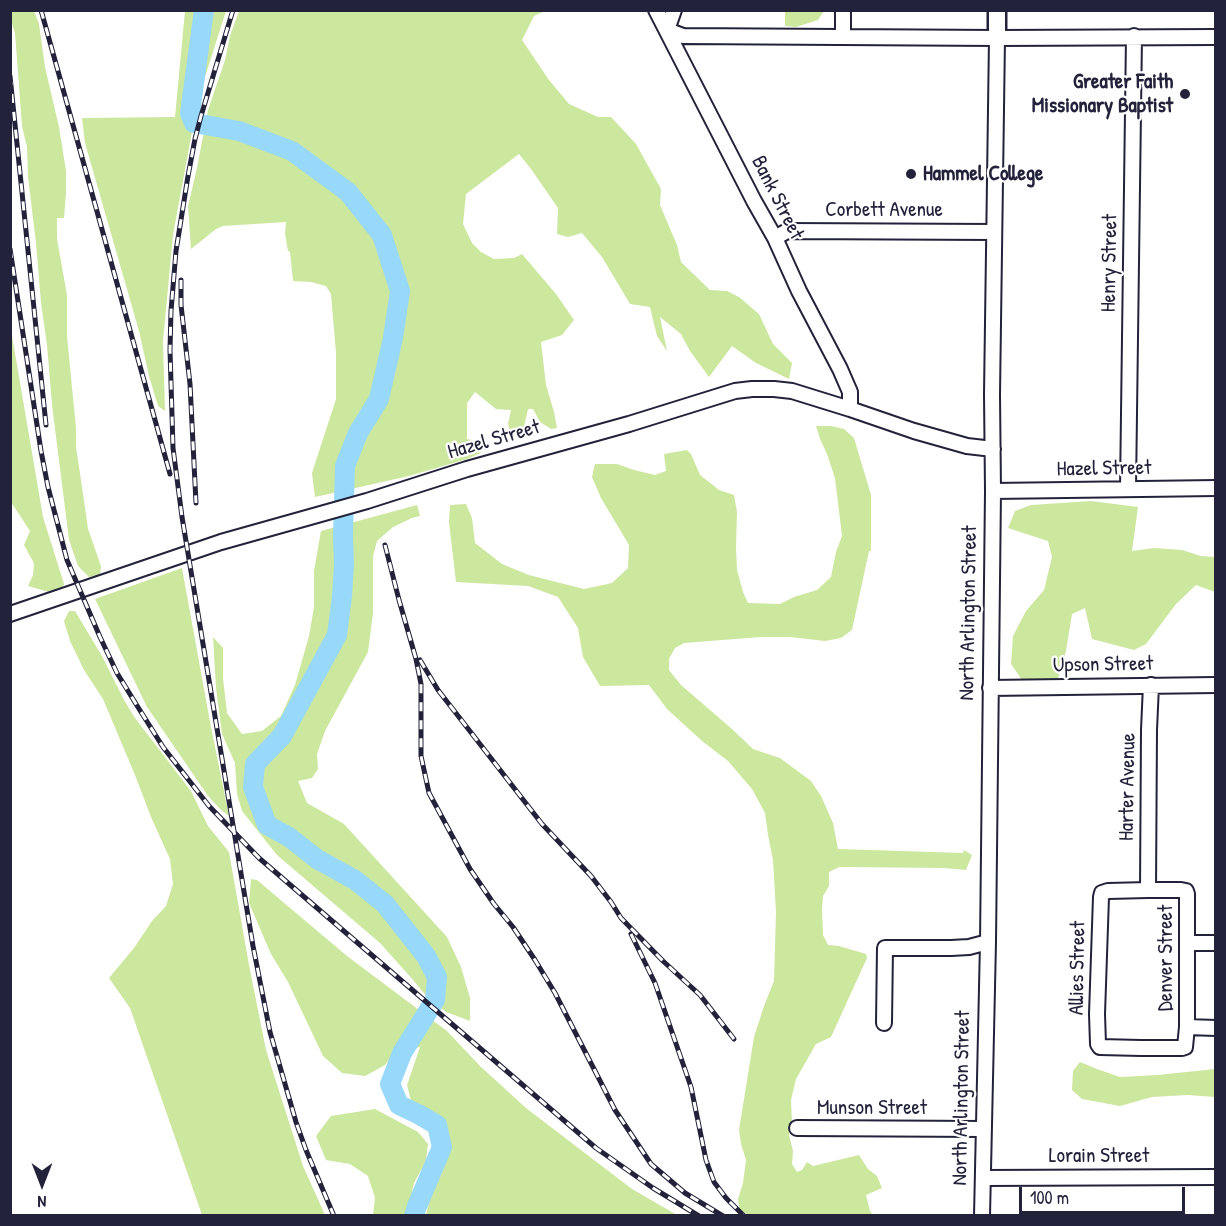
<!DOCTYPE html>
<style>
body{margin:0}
#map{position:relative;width:1226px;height:1226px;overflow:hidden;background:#fff;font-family:"Patrick Hand",sans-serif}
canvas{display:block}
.frame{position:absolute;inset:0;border:12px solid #22223b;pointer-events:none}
.north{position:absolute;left:12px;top:1154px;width:60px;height:60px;-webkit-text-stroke:4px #fff;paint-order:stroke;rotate:180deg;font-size:16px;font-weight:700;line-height:24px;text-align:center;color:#22223b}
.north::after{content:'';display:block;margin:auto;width:21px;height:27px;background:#22223b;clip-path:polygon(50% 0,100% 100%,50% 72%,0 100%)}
.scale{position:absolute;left:1019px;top:1187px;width:166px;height:27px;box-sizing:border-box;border:3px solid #22223b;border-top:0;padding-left:8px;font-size:18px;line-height:21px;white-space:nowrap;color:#22223b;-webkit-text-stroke:4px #fff;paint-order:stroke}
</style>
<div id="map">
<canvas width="1226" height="1226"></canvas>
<div class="frame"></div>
<div class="north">N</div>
<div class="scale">100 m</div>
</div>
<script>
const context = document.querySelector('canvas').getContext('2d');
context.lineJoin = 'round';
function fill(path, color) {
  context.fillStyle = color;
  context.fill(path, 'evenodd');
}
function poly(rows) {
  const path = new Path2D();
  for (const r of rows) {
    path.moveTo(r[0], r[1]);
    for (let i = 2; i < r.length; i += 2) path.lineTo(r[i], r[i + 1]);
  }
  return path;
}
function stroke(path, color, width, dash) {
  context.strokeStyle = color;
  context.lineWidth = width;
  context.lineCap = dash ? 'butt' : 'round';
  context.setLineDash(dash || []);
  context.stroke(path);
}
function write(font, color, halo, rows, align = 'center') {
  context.font = font + ' "Patrick Hand",sans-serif';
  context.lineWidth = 4.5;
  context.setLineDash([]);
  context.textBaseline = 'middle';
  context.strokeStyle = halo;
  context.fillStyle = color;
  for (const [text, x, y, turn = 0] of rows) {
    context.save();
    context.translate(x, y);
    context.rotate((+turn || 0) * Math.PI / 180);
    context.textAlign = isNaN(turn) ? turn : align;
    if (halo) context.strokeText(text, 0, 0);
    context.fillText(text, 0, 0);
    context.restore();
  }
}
const green = poly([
 [10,11,34,11,39,24,45,67,59,127,66,171,66,193,64,218,57,218,57,239,67,295,67,336,76,428,76,447,82,487,88,529,101,566,100,575,89,577,78,566,69,540,52,405,47,345,41,303,36,243,28,177,27,147,22,126,15,33,11,20],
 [185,11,226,11,198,99,173,235,163,341,165,411,158,406,149,376,139,331,85,143,82,118,175,117],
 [239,11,545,11,534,16,522,40,549,80,569,104,598,117,611,117,636,144,661,189,660,205,677,245,681,262,710,290,727,291,739,297,759,314,773,344,792,363,789,379,756,363,732,346,709,377,690,351,681,334,660,317,667,351,657,336,650,307,630,304,602,257,582,233,568,237,557,234,558,208,531,169,519,154,466,194,463,224,472,243,481,252,494,259,514,258,522,254,556,294,574,320,562,335,541,342,546,385,554,412,557,428,551,429,540,422,533,409,528,409,524,426,524,436,520,439,510,432,508,424,511,410,496,409,475,392,467,403,467,439,472,440,481,453,467,459,409,476,315,497,312,473,336,399,336,353,331,294,326,286,311,282,293,281,290,252,288,251,285,234,286,222,223,226,216,229,191,249,188,206,197,168,208,110,225,60,230,36],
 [785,11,785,10,824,11,818,20,796,27,785,26],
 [10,324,43,517,64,584,61,591,49,592,28,586,33,575,34,563,24,545,30,531,11,502],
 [816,426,831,426,844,429,854,438,871,495,871,551,869,551,852,630,841,638,825,641,790,637,761,637,684,643,675,648,669,659,669,670,681,685,732,729,753,749,780,758,811,781,821,796,833,823,838,849,963,853,964,850,972,855,966,870,944,868,839,867,829,872,829,886,823,896,822,909,823,935,828,945,839,946,866,954,867,958,831,1037,816,1044,796,1079,791,1100,792,1123,789,1135,793,1151,792,1164,797,1172,802,1170,807,1162,813,1166,859,1155,868,1169,877,1176,882,1188,866,1195,870,1211,873,1215,745,1216,740,1212,738,1199,743,1183,746,1160,741,1144,739,1130,754,1037,764,1006,774,981,776,912,773,860,768,835,765,813,752,789,728,761,702,741,667,709,649,685,600,686,583,657,578,628,558,597,528,586,456,582,449,522,450,505,466,504,472,518,475,543,502,564,529,575,584,589,612,583,628,568,629,545,601,498,592,477,595,464,617,464,634,470,655,475,666,471,664,454,687,450,691,454,700,475,719,490,734,495,737,512,736,547,737,570,743,592,748,603,780,604,794,597,817,590,831,577,836,552,842,536,835,478,827,454,820,439],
 [1091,501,1138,507,1132,551,1154,548,1182,550,1201,556,1215,557,1215,592,1196,585,1176,604,1146,644,1134,650,1092,639,1085,608,1072,614,1066,651,1057,682,1022,680,1011,664,1013,636,1026,611,1044,590,1052,557,1048,541,1008,528,1015,511,1031,505],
 [417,505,420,516,412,518,393,527,377,541,373,556,373,613,368,652,325,731,317,754,318,769,312,778,298,781,307,803,344,824,447,937,461,967,470,998,470,1021,446,1012,426,996,414,981,380,943,277,855,242,811,237,794,235,763,222,734,216,688,213,637,223,648,223,678,227,713,242,734,262,731,281,716,295,685,309,636,314,607,314,571,321,531],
 [182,568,210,722,229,816,221,810,208,796,147,707,95,599],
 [69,611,75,611,102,656,124,700,135,718,191,791,208,826,229,852,249,965,266,1050,303,1166,325,1215,202,1215,130,1008,109,978,134,948,152,921,166,906,173,884,170,859,151,817,135,775,103,699,84,670,70,641,64,621],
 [251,879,257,880,347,956,447,1031,480,1066,526,1108,632,1189,677,1215,426,1215,439,1159,432,1137,420,1112,411,1101,407,1085,420,1047,395,1052,385,1065,365,1076,342,1073,323,1056,288,982,271,954,249,903],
 [1080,1062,1097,1069,1120,1077,1158,1075,1215,1069,1215,1097,1188,1095,1152,1097,1120,1106,1082,1099,1072,1090,1073,1071],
 [375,1109,418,1132,428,1144,426,1161,414,1183,407,1215,373,1215,375,1198,368,1176,350,1164,326,1160,316,1136,331,1116]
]);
const river = poly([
 [204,10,190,113,194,123,239,131,292,151,348,192,382,235,400,291,393,338,379,399,358,433,345,466,343,535,344,565,342,596,337,635,282,736,255,764,253,787,267,825,289,837,317,859,355,880,385,904,426,956,437,977,435,1000,402,1053,390,1084,399,1105,418,1114,437,1125,442,1147,417,1206,414,1216]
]);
const minor = poly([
 [656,10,754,201,775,238,799,291,840,369,850,392,850,409],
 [674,10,667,30,683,36,997,38,1216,37],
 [843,37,843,10],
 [775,238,787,231,994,232],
 [1128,489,1134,36],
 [993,491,1216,488],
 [10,614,221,542,367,501,467,469,629,424,735,391,752,389,774,389,792,391,850,409,914,431,967,446,993,449],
 [990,688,1216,685],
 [1148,890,1181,890,1186,891,1187,894,1187,1027,1185,1047,1182,1048,1141,1048,1100,1047,1098,1044,1097,1014,1101,897,1102,893,1108,891,1148,890],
 [1148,890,1149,730,1151,685],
 [1187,943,1216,943],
 [884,1023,885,948,951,948,969,947,988,942],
 [1187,1027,1216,1028],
 [797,1128,983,1129],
 [983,1178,1216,1177],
 [982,1216,988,942,993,491,992,394,997,38]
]);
const major = poly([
 [997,38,997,10]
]);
const rail = poly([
 [41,10,170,474],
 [233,10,201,116,195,139,188,176,176,251,171,311,170,350,173,448,182,517,253,946,270,1032,296,1122,306,1150,334,1216],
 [10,76,46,425],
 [10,249,41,451,48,487,67,560,100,637,117,673,136,704,163,747,209,806,259,858,596,1148,653,1188,699,1216],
 [181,280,181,305,190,384,196,503],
 [385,545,399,600,416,659,421,684,421,756,429,793,470,869,494,904,513,927,535,960,555,993,615,1110,651,1164,685,1193,723,1216],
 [420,660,438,690,542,824,591,876,611,902,621,918,663,961,700,995,734,1039],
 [631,934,655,983,691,1087,706,1160,714,1182,726,1198,744,1216]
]);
const markers = [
 [1185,94,6,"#22223b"],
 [911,174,6,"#22223b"]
];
const poiNames = [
 ["Greater Faith",1173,82],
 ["Missionary Baptist",1173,106],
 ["Hammel College",923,174,"left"]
];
const streetNames = [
 ["Bank Street",777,198,63],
 ["Corbett Avenue",884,210],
 ["Henry Street",1110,263,-89],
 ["Hazel Street",494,440,-16],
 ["Hazel Street",1104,469,-1],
 ["North Arlington Street",969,613,-89],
 ["Upson Street",1103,665,-1],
 ["Harter Avenue",1128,787,-89],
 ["Denver Street",1166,958,-90],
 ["Allies Street",1078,968,-89],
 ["North Arlington Street",962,1098,-89],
 ["Munson Street",872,1108],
 ["Lorain Street",1099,1156]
];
fill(green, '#cce79e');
stroke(river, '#98d9fa', 20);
stroke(minor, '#22223b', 18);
stroke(major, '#22223b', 21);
stroke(minor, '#fff', 14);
stroke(major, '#fff', 16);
stroke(rail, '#22223b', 5);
stroke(rail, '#fff', 3, [9]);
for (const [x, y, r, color] of markers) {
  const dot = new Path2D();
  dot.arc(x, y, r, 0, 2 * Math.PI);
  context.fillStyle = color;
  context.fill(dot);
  stroke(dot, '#fff', 2);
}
write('bold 21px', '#22223b', '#fff', poiNames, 'right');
write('21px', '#22223b', '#fff', streetNames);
</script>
